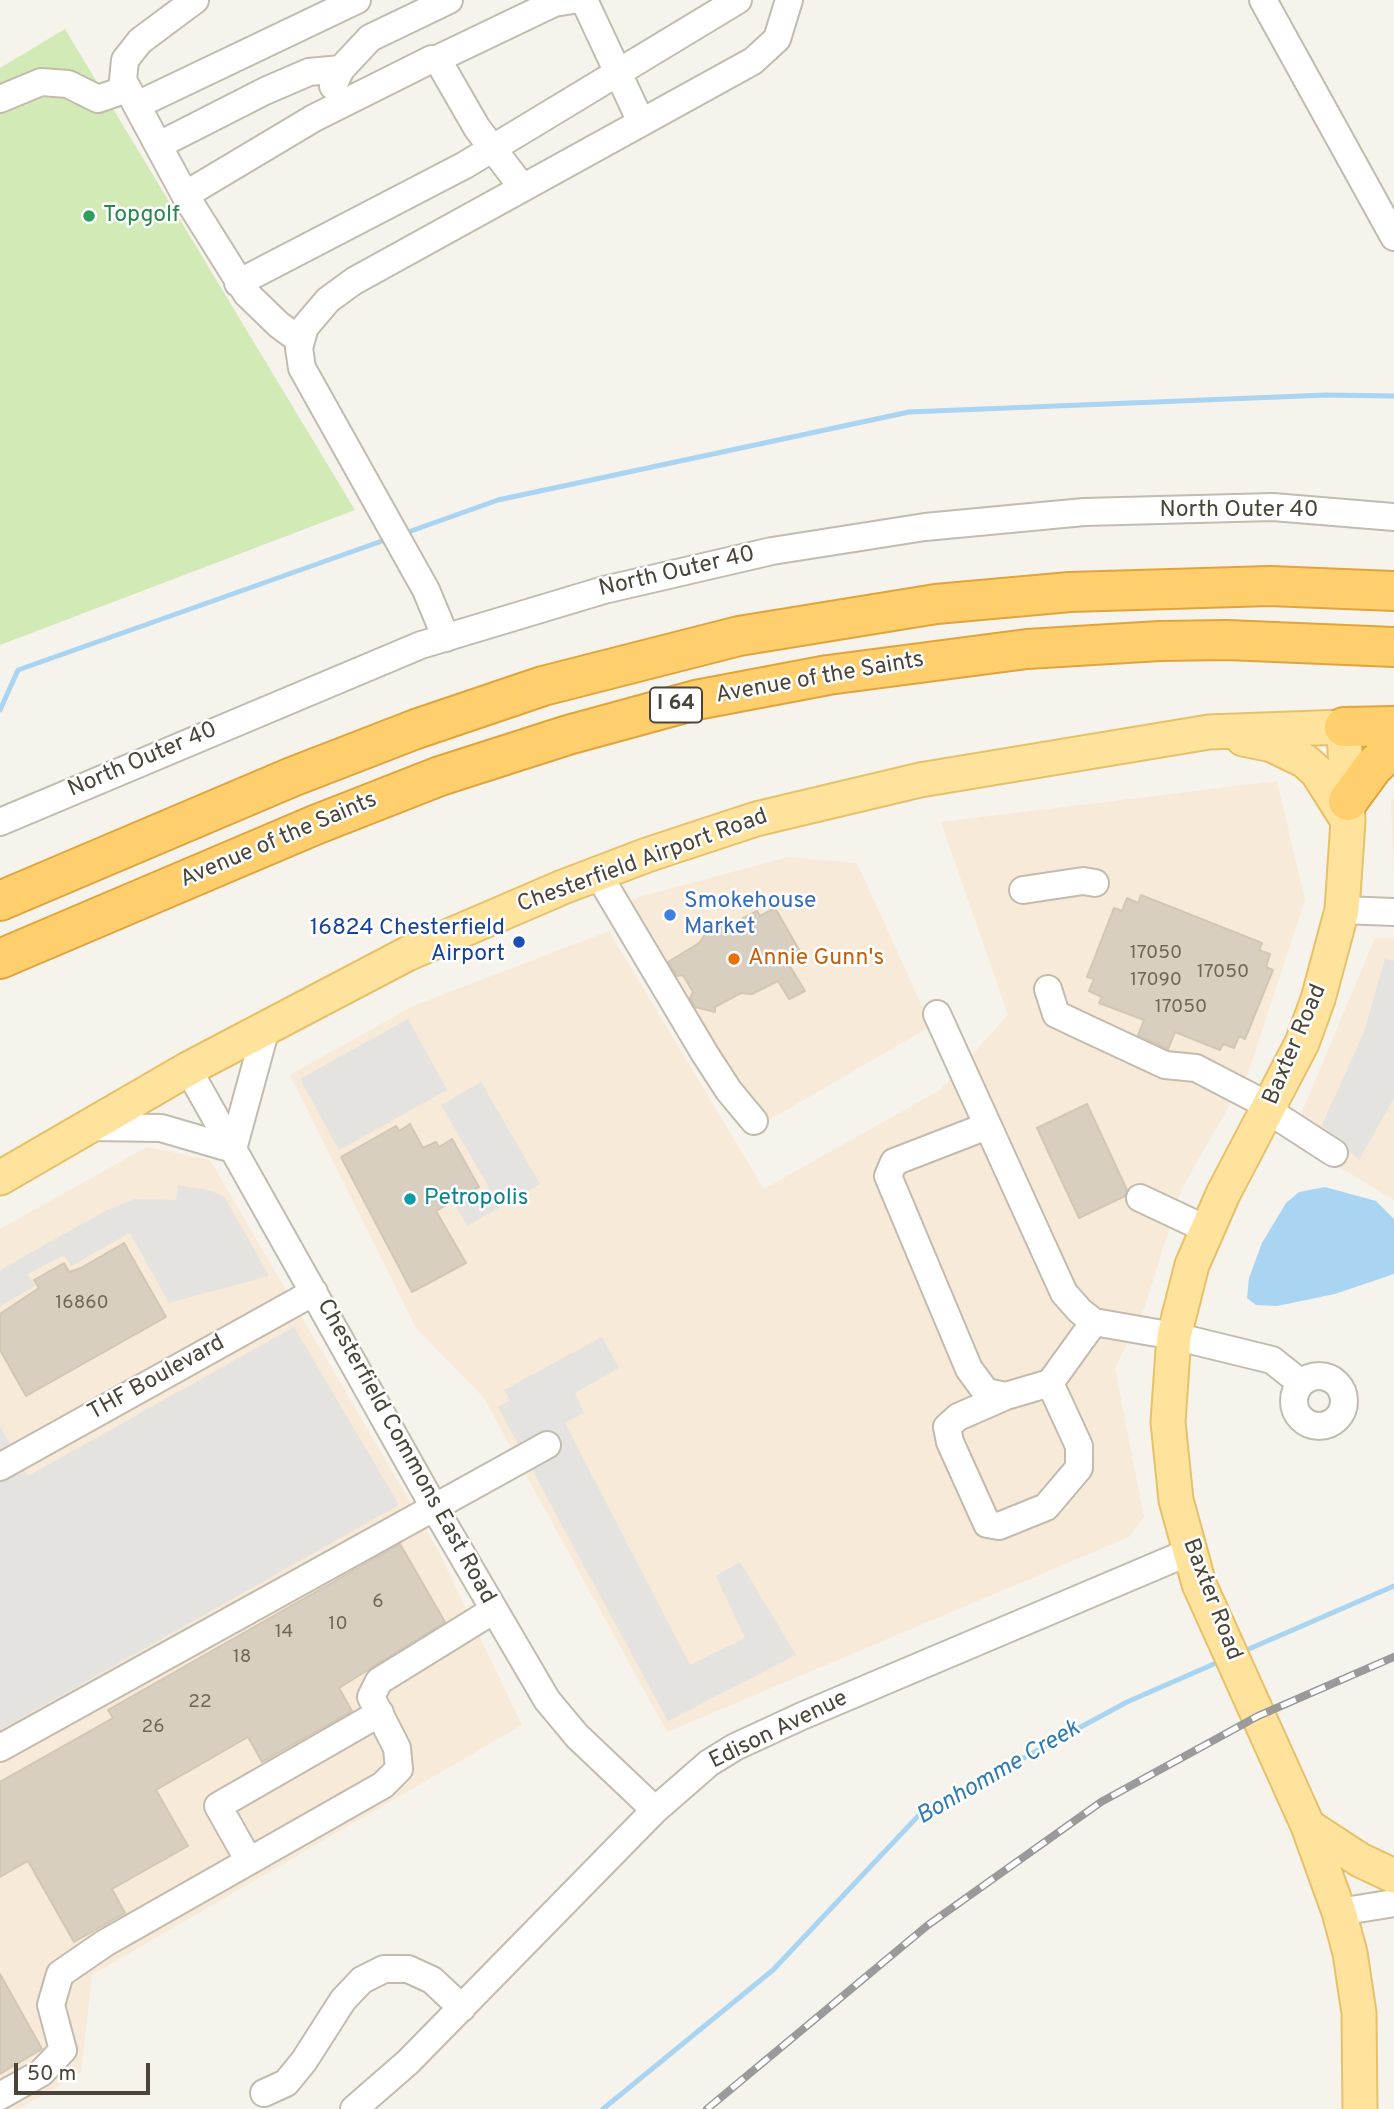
<!DOCTYPE html>
<style>
body{margin:0}
#map{position:relative;width:1394px;height:2109px;overflow:hidden;background:#f6f3ec;font-family:Overpass,sans-serif}
canvas{display:block}
.scale{position:absolute;left:14px;top:2063px;width:136px;height:32px;box-sizing:border-box;border:4px solid #4b4439;border-top:0;padding-left:9px;font-size:21px;line-height:24px;white-space:nowrap;color:#4b4439;-webkit-text-stroke:5px #fff;paint-order:stroke}
</style>
<div id="map">
<canvas width="1394" height="2109"></canvas>
<div class="scale">50 m</div>
</div>
<script>
const context = document.querySelector('canvas').getContext('2d');
context.lineJoin = 'round';
function fill(path, color) {
  context.fillStyle = color;
  context.fill(path, 'evenodd');
}
function poly(rows) {
  const path = new Path2D();
  for (const r of rows) {
    if (r.length === 3) {
      path.moveTo(r[0] + r[2], r[1]);
      path.arc(r[0], r[1], r[2], 0, 2 * Math.PI);
      continue;
    }
    path.moveTo(r[0], r[1]);
    for (let i = 2; i < r.length; i += 2) path.lineTo(r[i], r[i + 1]);
  }
  return path;
}
function stroke(path, color, width, dash) {
  context.strokeStyle = color;
  context.lineWidth = width;
  context.lineCap = dash ? 'butt' : 'round';
  context.setLineDash(dash || []);
  context.stroke(path);
}
function write(font, color, halo, rows, align = 'center') {
  context.font = font + ' Overpass,sans-serif';
  context.lineWidth = 5;
  context.setLineDash([]);
  context.textBaseline = 'middle';
  context.strokeStyle = halo;
  context.fillStyle = color;
  for (const [text, x, y, turn = 0] of rows) {
    context.save();
    context.translate(x, y);
    context.rotate((+turn || 0) * Math.PI / 180);
    context.textAlign = isNaN(turn) ? turn : align;
    if (halo) context.strokeText(text, 0, 0);
    context.fillText(text, 0, 0);
    context.restore();
  }
}
const commercial = poly([
 [1277,781,1305,900,1248,1073,1182,1188,1145,1306,1115,1368,1144,1517,1129,1537,667,1732,484,1398,416,1328,290,1075,413,1006,609,931,764,1189,940,1090,1008,1015,941,822],
 [1394,798,1394,876,1391,802],
 [788,857,857,863,931,1026,745,1134,606,906],
 [1375,938,1394,938,1394,1200,1291,1138],
 [147,1147,210,1160,437,1548,522,1725,92,1975,81,2073,19,2109,0,2109,0,1229]
]);
const green = poly([
 [65,29,355,510,0,645,0,68]
]);
const parking = poly([
 [1385,959,1394,961,1394,1098,1359,1160,1322,1125,1364,1032],
 [408,1019,447,1090,339,1150,300,1079],
 [481,1082,540,1184,467,1226,456,1207,489,1187,441,1105],
 [178,1185,212,1191,225,1198,269,1276,169,1303,130,1233,71,1266,64,1255,28,1274,35,1286,0,1306,0,1270,107,1210,135,1199,176,1200],
 [294,1327,399,1505,0,1730,0,1426,28,1476],
 [602,1337,619,1368,575,1393,584,1413,565,1423,690,1665,745,1638,716,1576,740,1562,796,1655,668,1721,498,1407,510,1400,504,1390]
]);
const water = poly([
 [1325,1187,1376,1201,1394,1219,1394,1274,1335,1294,1277,1306,1256,1305,1247,1298,1249,1278,1262,1243,1286,1203,1299,1192]
]);
const stream = poly([
 [411,531,498,500,909,412,1327,395,1394,396],
 [0,710,18,670,382,541],
 [1242,1652,1394,1586],
 [603,2109,773,1970,920,1814,1127,1702,1223,1660]
]);
const building = poly([
 [1141,895,1262,943,1259,950,1270,954,1266,967,1273,970,1245,1039,1239,1036,1234,1048,1223,1044,1220,1050,1175,1032,1168,1049,1138,1035,1144,1020,1099,1003,1102,997,1089,991,1094,979,1087,977,1114,908,1122,911,1127,898,1138,903,1141,895],
 [775,908,802,955,788,963,805,991,789,999,778,981,752,994,741,993,715,1007,715,1012,695,1007,690,998,693,992,683,975,677,976,668,962,699,943,710,928,726,927,757,911,760,916,775,908],
 [1087,1104,1127,1190,1125,1196,1079,1218,1037,1128,1087,1104],
 [410,1124,423,1148,436,1142,439,1147,452,1139,479,1187,436,1211,466,1263,412,1292,341,1157,396,1126,399,1131,410,1124],
 [124,1243,166,1317,26,1396,0,1350,0,1314,39,1288,34,1280,64,1263,69,1272,81,1268,124,1243],
 [400,1544,445,1622,339,1688,352,1711,262,1762,248,1737,156,1790,188,1846,112,1889,125,1913,74,1942,28,1861,0,1877,0,1782,113,1718,108,1710,400,1544],
 [0,1974,42,2049,0,2074,0,1974]
]);
const minor = poly([
 [584,0,641,122],
 [1263,0,1394,237],
 [435,60,554,3,573,0],
 [333,86,341,69,370,38,449,0],
 [0,99,41,82,68,84,98,99,121,91,123,80],
 [137,105,357,0],
 [159,145,265,91,309,72,341,69],
 [185,195,123,80,125,60,140,41,195,0],
 [238,283,465,165,738,0],
 [301,341,279,325,247,294,185,195,314,118,432,59,439,62,477,128,522,187],
 [446,638,426,590,302,368,299,348,305,327,328,300,354,281,753,61,777,39,789,0],
 [0,822,421,645,604,590,772,551,925,527,1084,512,1273,507,1394,517],
 [598,874,705,1054,729,1091,754,1121],
 [1023,890,1083,881,1095,883],
 [1342,910,1394,912],
 [1048,989,1056,1014,1077,1024,1165,1065,1196,1068,1271,1107],
 [937,1014,1064,1293,1080,1311,1094,1322,1174,1336,1272,1360,1301,1383],
 [188,1069,434,1507,547,1700,577,1736,655,1810],
 [1269,1111,1334,1153],
 [987,1126,894,1162,888,1176,969,1369,986,1392,1006,1396,1050,1383,1094,1322],
 [90,1127,161,1128,233,1149],
 [233,1149,266,1028],
 [1140,1198,1206,1229],
 [1319,1401,25],
 [1006,1396,958,1417,947,1427,950,1442,987,1524,999,1526,1046,1507,1079,1468,1079,1446,1050,1383],
 [0,1467,314,1292],
 [0,1748,547,1445],
 [249,1861,218,1806,380,1713],
 [1339,1912,1394,1903],
 [264,2093,286,2083,304,2061,343,2000,362,1980,384,1969,408,1969,432,1980,462,2008],
 [0,2096,41,2073,63,2050,51,2005,60,1974,105,1943,383,1785,399,1769,397,1748,371,1697,379,1681,494,1610],
 [354,2109,408,2062,655,1810,709,1763,735,1747,802,1716,1189,1552]
]);
const major = poly([
 [1243,739,1272,745,1305,761,1317,772,1348,821],
 [0,1178,188,1069,407,954,563,887,647,855,756,819,920,780,1209,732,1344,727,1348,821,1342,910,1318,999,1302,1043,1223,1194,1192,1265,1174,1336,1168,1422,1176,1500,1199,1584,1308,1826,1339,1912,1350,1953,1359,2013,1360,2109],
 [1308,1826,1360,1860,1394,1876]
]);
const highway = poly([
 [1344,727,1394,726],
 [1348,801,1373,767,1394,747],
 [0,901,292,777,416,729,543,686,739,636,936,604,1070,592,1270,586,1394,591],
 [0,959,315,825,440,776,568,735,696,700,828,675,1027,649,1160,641,1227,640,1394,647]
]);
const rail = poly([
 [707,2109,928,1925,1101,1802,1258,1716,1394,1657]
]);
const markers = [
 [89,216,7,"#2e9e5b"],
 [670,915,7,"#3f7fe0"],
 [519,942,7,"#1a4fb4"],
 [734,959,7,"#e8710a"],
 [410,1199,7,"#0f9aa8"]
];
const numberNames = [
 ["17050",1156,954],
 ["17050",1223,973],
 ["17090",1156,981],
 ["17050",1181,1008],
 ["16860",82,1304],
 ["6",378,1603],
 ["10",338,1625],
 ["14",284,1633],
 ["18",242,1658],
 ["22",200,1703],
 ["26",153,1728]
];
const shields = [
 [676,705,52]
];
const shieldNames = [
 ["I 64",676,705]
];
const leisureNames = [
 ["Topgolf",103,216]
];
const streetNames = [
 ["North Outer 40",1239,511],
 ["North Outer 40",677,573,-13],
 ["Avenue of the Saints",820,679,-10],
 ["North Outer 40",143,761,-23],
 ["Avenue of the Saints",279,841,-23],
 ["Chesterfield Airport Road",643,862,-20],
 ["Baxter Road",1296,1045,-67],
 ["THF Boulevard",157,1379,-29],
 ["Chesterfield Commons East Road",405,1452,61],
 ["Baxter Road",1211,1600,69],
 ["Edison Avenue",779,1731,-26]
];
const shopNames = [
 ["Smokehouse",684,902],
 ["Market",684,928]
];
const transitNames = [
 ["16824 Chesterfield",505,929],
 ["Airport",505,955]
];
const foodNames = [
 ["Annie Gunn's",748,959]
];
const cultureNames = [
 ["Petropolis",424,1199]
];
const waterNames = [
 ["Bonhomme Creek",999,1774,-30]
];
fill(commercial, '#f7ead8');
fill(green, '#d2eab5');
fill(parking, '#e5e3e0');
fill(water, '#a9d4f2');
stroke(stream, '#a9d4f2', 5);
fill(building, '#d8cfc1');
stroke(building, '#d3c7b4', 2);
stroke(minor, '#c2bbae', 30);
stroke(major, '#e6c16a', 37);
stroke(highway, '#e0a43c', 42);
stroke(minor, '#fff', 26);
stroke(major, '#ffe39c', 33);
stroke(highway, '#ffcf6e', 38);
stroke(rail, '#9a9a9a', 8);
stroke(rail, '#fff', 5, [16]);
for (const [x, y, r, color] of markers) {
  const dot = new Path2D();
  dot.arc(x, y, r, 0, 2 * Math.PI);
  context.fillStyle = color;
  context.fill(dot);
  stroke(dot, '#fff', 2.5);
}
write('19px', '#6e675b', null, numberNames);
for (const [x, y, w] of shields) {
  const box = new Path2D();
  box.roundRect(x - w / 2, y - 17.5, w, 35, 5);
  context.fillStyle = '#fff';
  context.fill(box);
  stroke(box, '#4b4439', 2);
}
write('bold 21px', '#4b4439', null, shieldNames);
write('23px', '#27864d', '#fff', leisureNames, 'left');
write('23px', '#4b4439', '#fff', streetNames);
write('23px', '#366cbe', '#fff', shopNames, 'left');
write('23px', '#164399', '#fff', transitNames, 'right');
write('23px', '#c56008', '#fff', foodNames, 'left');
write('23px', '#0d838f', '#fff', cultureNames, 'left');
write('italic 24px', '#2e7ab2', '#fff', waterNames);
</script>
